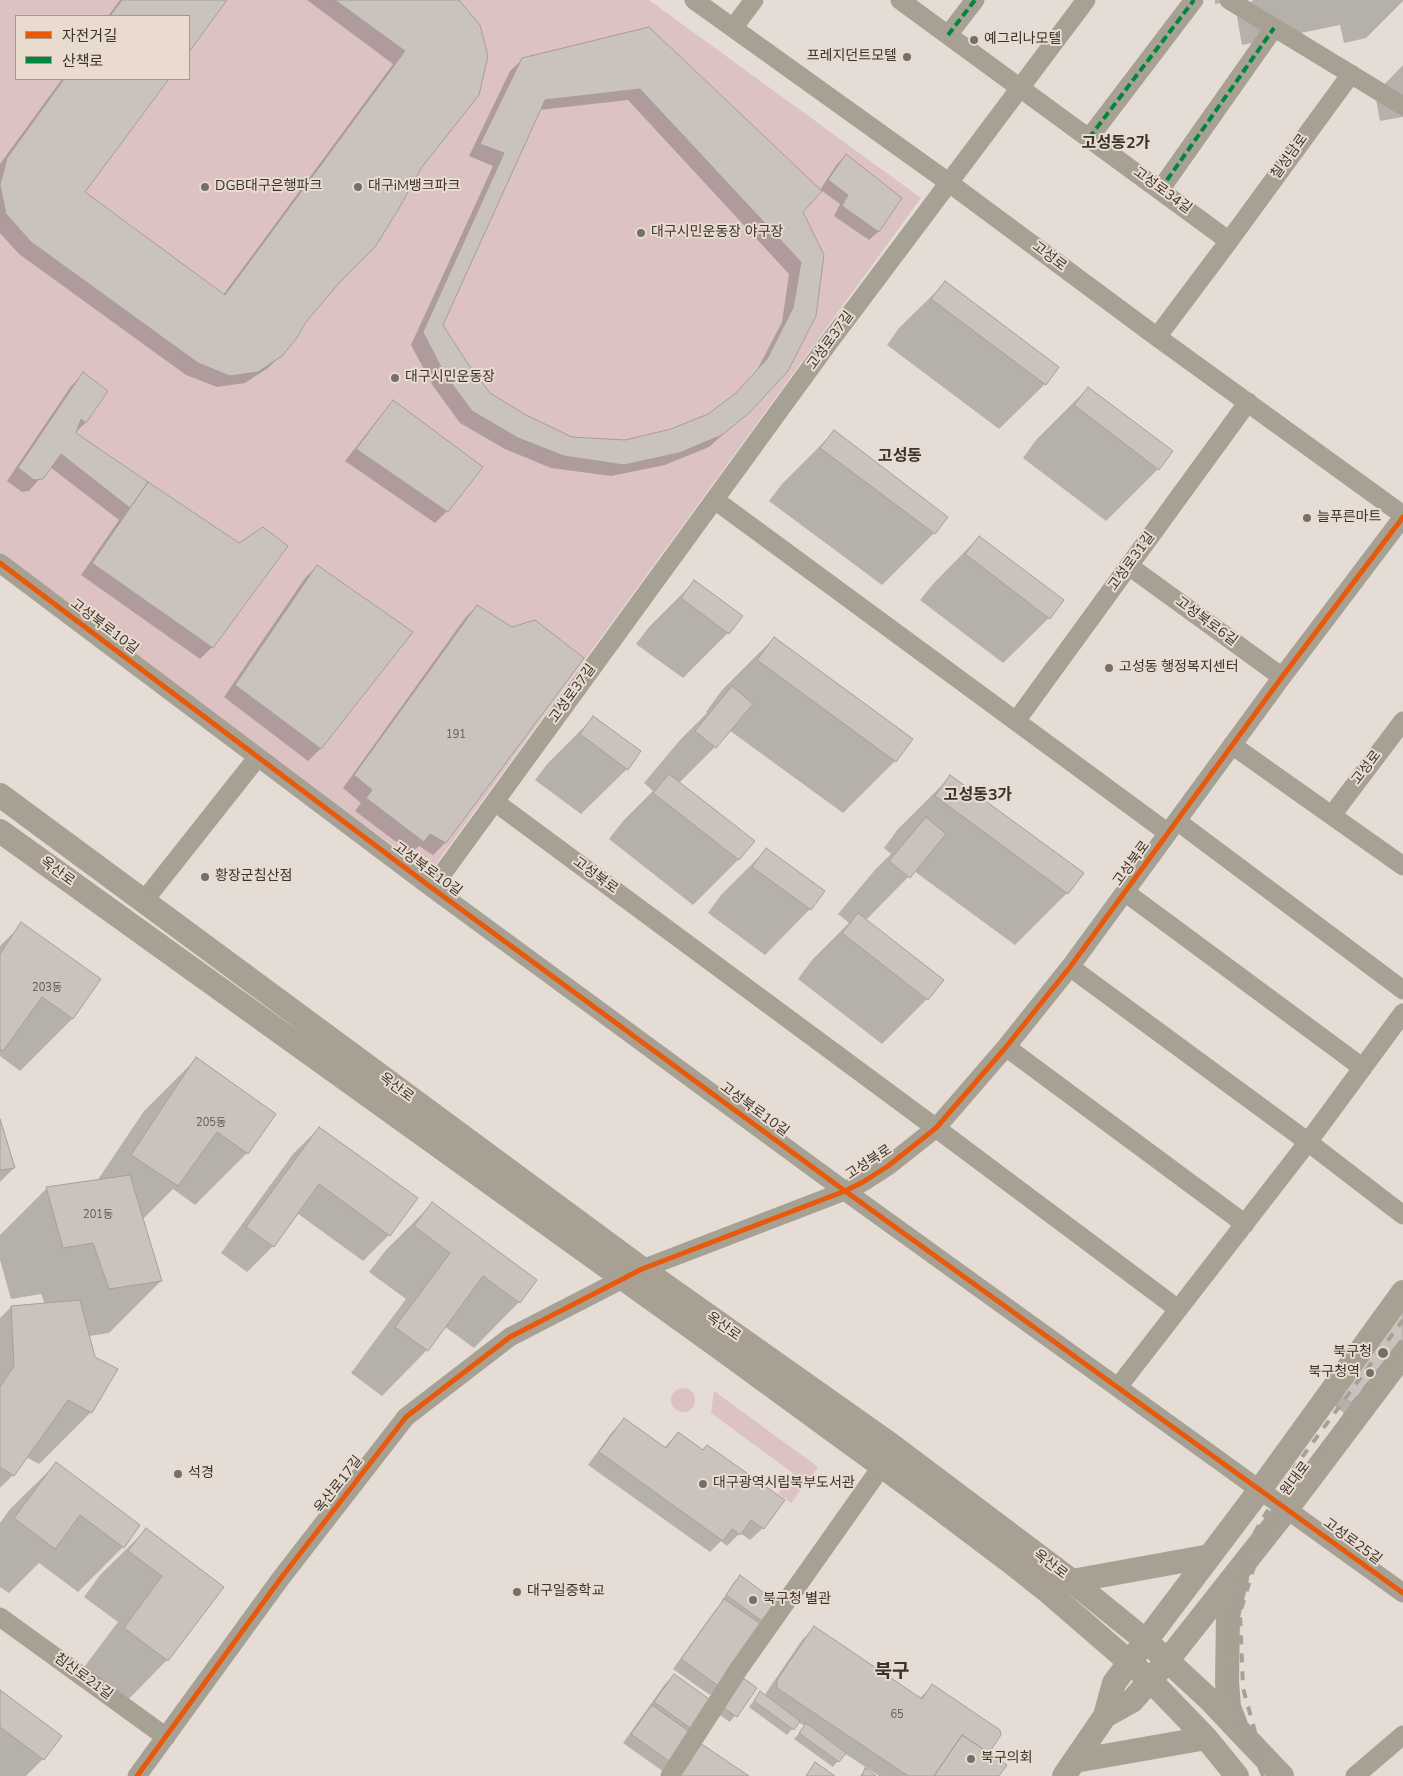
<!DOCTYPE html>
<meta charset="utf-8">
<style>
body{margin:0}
#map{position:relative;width:1403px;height:1776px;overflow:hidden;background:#e4dcd5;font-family:"Nunito Sans","Noto Sans KR",sans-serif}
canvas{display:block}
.legend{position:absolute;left:15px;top:15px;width:175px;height:65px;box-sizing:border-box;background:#eadbcf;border:1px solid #a4988f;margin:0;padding:6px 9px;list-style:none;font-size:15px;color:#3a342f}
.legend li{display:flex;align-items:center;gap:10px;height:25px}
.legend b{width:25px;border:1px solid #a4988f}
</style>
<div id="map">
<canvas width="1403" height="1776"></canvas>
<ul class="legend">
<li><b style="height:6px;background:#e8590c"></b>자전거길</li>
<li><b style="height:6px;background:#00873e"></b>산책로</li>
</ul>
</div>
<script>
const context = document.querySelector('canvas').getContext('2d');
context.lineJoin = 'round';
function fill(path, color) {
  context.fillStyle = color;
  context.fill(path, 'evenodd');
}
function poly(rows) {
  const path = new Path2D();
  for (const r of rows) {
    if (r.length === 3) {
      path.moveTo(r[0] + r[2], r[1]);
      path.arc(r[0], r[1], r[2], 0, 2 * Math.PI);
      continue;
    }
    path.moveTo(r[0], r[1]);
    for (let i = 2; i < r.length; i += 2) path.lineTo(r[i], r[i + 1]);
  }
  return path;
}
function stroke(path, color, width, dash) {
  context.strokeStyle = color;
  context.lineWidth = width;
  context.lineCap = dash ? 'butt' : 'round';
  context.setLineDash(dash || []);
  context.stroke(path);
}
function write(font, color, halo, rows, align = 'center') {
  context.font = font + ' "Nunito Sans","Noto Sans KR",sans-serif';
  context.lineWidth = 4;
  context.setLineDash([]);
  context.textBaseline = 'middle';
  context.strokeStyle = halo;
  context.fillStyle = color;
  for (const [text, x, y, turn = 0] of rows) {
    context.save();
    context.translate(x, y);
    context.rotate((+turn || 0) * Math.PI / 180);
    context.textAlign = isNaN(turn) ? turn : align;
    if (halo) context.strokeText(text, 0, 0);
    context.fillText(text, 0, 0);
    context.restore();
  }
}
const green = poly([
 [0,0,649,0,921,198,431,871,302,784,0,558],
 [16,16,189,16,189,79,16,79],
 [683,1400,12],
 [714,1391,818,1467,791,1503,778,1493,793,1473,711,1413]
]);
const shadow = poly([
 [120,0,225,0,189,50,189,16,108,16],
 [307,0,458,0,338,282,305,321,281,355,268,368,245,383,217,387,186,375,19,254,0,233,0,164,62,79,167,79,84,192,223,295,393,64],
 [1215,0,1236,0,1215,4],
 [1253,0,1403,0,1403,1,1366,38,1344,43,1340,25,1242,45,1237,17],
 [648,28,820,190,837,164,846,155,900,199,878,232,869,240,834,216,840,204,821,190,801,212,823,255,749,411,709,447,665,465,611,476,551,468,505,449,460,423,433,386,411,345,493,166,469,156,510,71,523,59],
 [628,100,789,274,782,322,756,372,733,397,708,416,672,431,625,441,571,438,526,416,490,394,467,365,442,325,539,110],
 [1403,65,1403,117,1380,121,1375,94],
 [945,283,1045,384,999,429,887,345,899,328],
 [83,374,107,391,85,423,74,434,239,545,212,647,200,659,81,575,119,520,50,467,29,491,22,492,7,481,71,386],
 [1088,388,1158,469,1106,521,1023,458,1036,440],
 [394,402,447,511,435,523,345,461,382,414],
 [834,432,946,517,934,533,882,585,769,501,782,484],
 [979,537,1049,618,1003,663,920,600,934,583],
 [317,566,411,632,320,749,308,761,224,697,305,578],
 [694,582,728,633,683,678,636,644,649,627],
 [477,606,512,628,582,659,445,843,433,855,419,846,411,853,355,811,361,803,343,788,465,618],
 [774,638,895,761,843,813,729,730,715,747,679,783,738,860,693,905,609,839,623,821,653,791,644,783,680,740,707,713,706,712,722,690],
 [593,718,627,769,581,814,535,780,548,763],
 [950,777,1067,893,1015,945,914,871,866,920,927,999,882,1044,798,979,812,960,849,923,838,914,874,871,891,854,884,848,898,829],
 [766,850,810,909,765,955,708,913,721,895],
 [22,924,99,980,72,1019,20,1071,0,1056,0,946],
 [196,1059,247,1153,195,1205,173,1189,142,1220,161,1281,109,1333,89,1336,91,1412,39,1464,26,1457,13,1475,0,1488,0,1318,11,1307,45,1304,41,1294,11,1299,0,1260,0,1235,47,1188,97,1181,144,1111],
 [0,1123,14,1168,0,1182],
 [319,1128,389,1235,363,1261,297,1213,273,1246,247,1272,221,1253,293,1154],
 [432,1204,519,1302,474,1348,444,1326,427,1350,382,1396,351,1373,406,1299,369,1272,386,1250],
 [1403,1304,1351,1418,1329,1402],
 [624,1420,664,1448,678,1433,702,1451,783,1500,763,1528,750,1540,740,1533,727,1546,721,1541,710,1552,588,1465,612,1432],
 [56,1464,123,1547,78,1592,39,1563,9,1593,0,1587,0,1523,10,1509],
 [146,1530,222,1587,167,1660,122,1706,79,1674,118,1622,84,1597,100,1575],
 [740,1577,777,1604,719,1686,710,1695,673,1669,716,1609,723,1602,721,1602,734,1582],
 [814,1628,920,1698,932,1686,987,1754,998,1776,879,1776,868,1769,867,1771,874,1776,860,1776,867,1768,844,1753,833,1767,794,1739,805,1726,798,1722,787,1735,749,1707,760,1693,766,1697,766,1693,802,1640],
 [674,1675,714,1704,664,1772,623,1743,665,1684],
 [756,1688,730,1722,717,1713],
 [0,1691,43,1759,26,1776,0,1776]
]);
const building = poly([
 [122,0,227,0,189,52,189,16,110,16,122,0],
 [335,0,459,0,480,25,488,56,479,95,422,167,398,210,375,247,339,283,306,322,296,339,282,356,258,372,230,376,198,363,31,242,6,214,0,185,7,158,64,79,169,79,85,192,225,295,405,51,335,0],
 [649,27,822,191,803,212,824,255,816,316,788,371,750,412,722,435,679,453,624,465,564,456,518,438,472,411,444,373,423,332,504,153,480,144,522,58,649,27],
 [640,89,801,262,793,308,767,359,736,393,708,414,671,429,625,440,572,437,526,415,490,393,468,364,443,325,545,100,640,89],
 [846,154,902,198,879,232,842,206,848,195,828,180,846,154],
 [945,281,1059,367,1046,385,931,299,945,281],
 [83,372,108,391,86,423,81,419,76,433,148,482,130,508,61,454,43,479,34,480,18,468,83,372],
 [1088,387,1173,451,1159,470,1074,405,1088,387],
 [393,400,483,467,448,512,356,449,393,400],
 [834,430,948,517,935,534,820,448,834,430],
 [148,482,239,543,263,527,288,546,213,648,92,563,148,482],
 [979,536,1064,600,1050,619,965,554,979,536],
 [317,565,413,632,321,749,235,685,317,565],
 [694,580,743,616,729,634,681,598,694,580],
 [477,605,512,627,535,620,584,658,446,843,430,834,424,842,366,798,372,790,354,775,477,605],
 [774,637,913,739,896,762,757,660,774,637],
 [732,686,753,704,716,748,695,731,732,686],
 [593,716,641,751,628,770,580,734,593,716],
 [669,774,755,841,739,860,653,793,669,774],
 [950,775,1084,873,1068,894,935,796,950,775],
 [926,817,946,834,910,878,889,861,926,817],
 [766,848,825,891,811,910,752,867,766,848],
 [858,913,944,980,928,1000,842,933,858,913],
 [21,922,101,979,73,1019,42,997,3,1051,0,1049,0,954,21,922],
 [196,1057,276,1114,248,1154,217,1132,178,1186,131,1155,196,1057],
 [0,1119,15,1168,0,1170,0,1119],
 [319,1127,418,1198,390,1236,319,1184,274,1247,246,1227,319,1127],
 [130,1175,162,1281,109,1289,93,1243,63,1248,46,1187,130,1175],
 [432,1202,537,1280,520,1303,483,1276,428,1351,395,1327,450,1253,414,1226,432,1202],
 [80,1300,95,1357,118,1369,92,1413,68,1400,14,1476,0,1467,0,1387,14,1366,11,1306,80,1300],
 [1403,1304,1403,1353,1361,1410,1337,1393,1403,1304],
 [624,1418,666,1448,678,1432,703,1450,707,1445,785,1500,764,1529,751,1520,740,1535,732,1529,723,1541,599,1452,624,1418],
 [56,1462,140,1525,124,1548,80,1515,55,1549,14,1518,56,1462],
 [146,1528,224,1587,168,1661,124,1628,162,1576,128,1551,146,1528],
 [740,1575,779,1604,766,1624,726,1595,740,1575],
 [724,1599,764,1626,720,1687,681,1659,724,1599],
 [814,1626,922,1699,932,1684,1000,1730,1001,1735,989,1753,962,1735,934,1776,908,1776,777,1688,777,1680,814,1626],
 [674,1674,716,1704,696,1732,654,1702,674,1674],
 [742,1677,757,1688,737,1717,722,1707,742,1677],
 [0,1690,62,1736,44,1760,0,1727,0,1690],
 [760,1691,800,1721,794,1730,754,1701,760,1691],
 [652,1705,694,1735,673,1764,631,1734,652,1705],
 [806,1723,846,1753,839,1762,799,1733,806,1723],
 [962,1735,1007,1765,999,1776,934,1776,962,1735],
 [700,1743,749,1776,677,1776,700,1743],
 [815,1762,835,1776,806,1776,815,1762],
 [865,1768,876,1776,862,1776,865,1768]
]);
const minor = poly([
 [694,0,948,182,1157,337,1403,515],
 [900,0,1229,241,1157,337],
 [1229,0,1403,106],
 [733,28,754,0],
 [948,35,975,0],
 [1089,138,1194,0],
 [1160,190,1274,28],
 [1229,241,1351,74],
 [715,500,1168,833],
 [0,563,432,888,845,1191,1403,1593],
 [1129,566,1282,677],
 [1016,721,1248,402],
 [1232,745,1403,866],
 [495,802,936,1128,1178,1309],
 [1332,815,1403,721],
 [1177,821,1403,990],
 [432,888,827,345,1086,0],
 [1125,892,1363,1068],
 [143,902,257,758],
 [1070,967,1308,1142,1403,1215],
 [1006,1047,1245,1224],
 [1118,1387,1308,1142,1403,1013],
 [0,1617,166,1737],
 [137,1776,281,1578,406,1417,510,1337,642,1269,845,1191,863,1182,888,1166,936,1128,1006,1047,1070,967,1282,677,1403,517],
 [670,1776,738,1670,882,1466],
 [1355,1776,1403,1735]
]);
const major = poly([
 [0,795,642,1269,890,1444,1072,1581,1146,1641,1209,1699,1282,1776],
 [0,831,720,1348,931,1502,1017,1567,1046,1590,1150,1680,1206,1738,1237,1776],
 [1072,1581,1210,1556],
 [1105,1716,1132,1701,1167,1661,1287,1509,1403,1355],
 [1236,1725,1229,1707,1227,1682,1228,1616,1237,1578],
 [1075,1761,1206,1738],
 [1064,1776,1105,1716,1114,1683,1259,1491,1403,1292]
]);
const rail = poly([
 [1260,1750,1243,1688,1240,1613,1254,1567,1278,1513,1354,1402,1403,1339],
 [1263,1776,1243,1727,1233,1690,1229,1650,1234,1598,1251,1539,1286,1479,1403,1320]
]);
const quiet = poly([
 [948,35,975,0],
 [1089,138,1194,0],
 [1160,190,1274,28]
]);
const cycleway = poly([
 [0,563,432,888,845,1191,1403,1593],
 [137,1776,281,1578,406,1417,510,1337,642,1269,845,1191,863,1182,888,1166,936,1128,1006,1047,1070,967,1282,677,1403,517]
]);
const markers = [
 [974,40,5,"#766f69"],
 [907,57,5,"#766f69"],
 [205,187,5,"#766f69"],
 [358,187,5,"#766f69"],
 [641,233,5,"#766f69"],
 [395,378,5,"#766f69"],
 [1307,518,5,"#766f69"],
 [1109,668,5,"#766f69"],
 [205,877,5,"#766f69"],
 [1383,1353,6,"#766f69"],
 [1370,1373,5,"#766f69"],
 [178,1474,5,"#766f69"],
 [703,1484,5,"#766f69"],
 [517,1592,5,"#766f69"],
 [753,1600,5,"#766f69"],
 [971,1759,5,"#766f69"]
];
const numberNames = [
 ["191",456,735],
 ["203동",47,988],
 ["205동",211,1123],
 ["201동",98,1215],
 ["65",897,1715]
];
const poiNames = [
 ["예그리나모텔",984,40],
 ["프레지던트모텔",897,57,"right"],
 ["DGB대구은행파크",215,187],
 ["대구iM뱅크파크",368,187],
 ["대구시민운동장 야구장",651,233],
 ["대구시민운동장",405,378],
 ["늘푸른마트",1317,518],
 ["고성동 행정복지센터",1119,668],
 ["황장군침산점",215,877],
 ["북구청",1372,1353,"right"],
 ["북구청역",1360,1373,"right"],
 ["석경",188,1474],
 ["대구광역시립북부도서관",713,1484],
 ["대구일중학교",527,1592],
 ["북구청 별관",763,1600],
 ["북구의회",981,1759]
];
const streetNames = [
 ["칠성남로",1290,157,-54],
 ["고성로34길",1162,191,36],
 ["고성로",1049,257,37],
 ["고성로37길",831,341,-54],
 ["고성로31길",1132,562,-54],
 ["고성북로6길",1206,622,36],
 ["고성북로10길",104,627,37],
 ["고성로37길",573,694,-54],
 ["고성로",1367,768,-53],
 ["고성북로",1132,864,-54],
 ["고성북로10길",427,870,36],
 ["옥산로",57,872,36],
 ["고성북로",595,876,36],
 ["옥산로",396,1088,36],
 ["고성북로10길",754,1110,36],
 ["고성북로",869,1163,-33],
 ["옥산로",723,1327,35],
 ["원대로",1296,1479,-53],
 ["옥산로17길",339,1485,-52],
 ["고성로25길",1352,1542,36],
 ["옥산로",1050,1565,37],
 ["침산로21길",83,1677,36]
];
const quarterNames = [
 ["고성동2가",1116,144],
 ["고성동",900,457],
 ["고성동3가",978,796]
];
const districtNames = [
 ["북구",892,1672]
];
fill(green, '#ddc2c3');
fill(shadow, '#0003');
fill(building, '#c9c2bd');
stroke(building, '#a59e9a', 1);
stroke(minor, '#a7a194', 19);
stroke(major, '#a8a092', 24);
stroke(rail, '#a7a099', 4, [9, 9]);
stroke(quiet, '#00873e', 4, [8, 4]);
stroke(cycleway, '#e8590c', 5);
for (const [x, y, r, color] of markers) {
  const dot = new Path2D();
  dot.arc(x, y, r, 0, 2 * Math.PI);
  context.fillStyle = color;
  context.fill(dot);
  stroke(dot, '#eadbcf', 2);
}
write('11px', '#5e5852', null, numberNames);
write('14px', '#3a342f', '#eadbcf', poiNames, 'left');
write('14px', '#3a342f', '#eadbcf', streetNames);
write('bold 16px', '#3a342f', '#eadbcf', quarterNames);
write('bold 19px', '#3a342f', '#eadbcf', districtNames);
</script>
